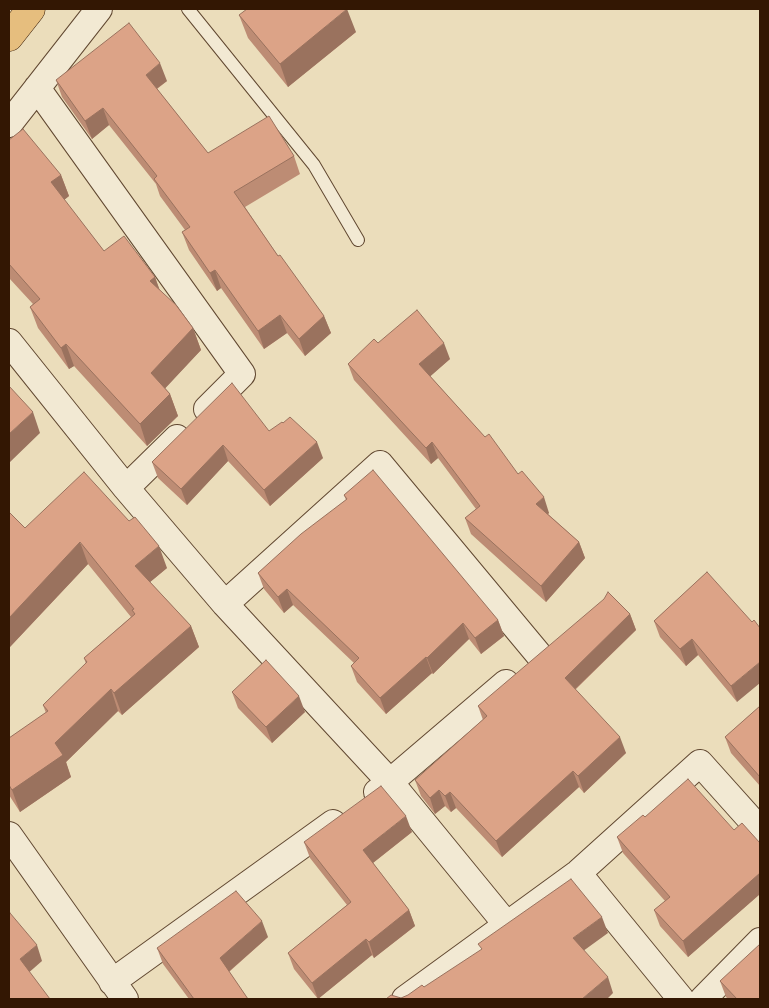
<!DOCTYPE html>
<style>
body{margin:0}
#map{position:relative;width:769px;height:1008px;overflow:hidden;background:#ebddbb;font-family:"Sorts Mill Goudy",serif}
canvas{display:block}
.frame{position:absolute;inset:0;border:10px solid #331703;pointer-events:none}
</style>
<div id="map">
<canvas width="769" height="1008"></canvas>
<div class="frame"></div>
</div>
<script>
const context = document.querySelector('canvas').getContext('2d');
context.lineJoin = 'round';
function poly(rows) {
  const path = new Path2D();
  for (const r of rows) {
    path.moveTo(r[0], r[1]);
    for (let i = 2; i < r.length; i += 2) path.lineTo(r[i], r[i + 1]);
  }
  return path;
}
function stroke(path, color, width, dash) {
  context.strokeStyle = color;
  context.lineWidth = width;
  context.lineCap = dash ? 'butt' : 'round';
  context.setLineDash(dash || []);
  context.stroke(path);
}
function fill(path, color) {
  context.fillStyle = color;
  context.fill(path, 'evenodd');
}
const service = poly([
 [188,9,314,165,358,240]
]);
const minor = poly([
 [37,88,242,374,207,409],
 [9,124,99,9],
 [9,342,126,488,225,604,390,782,507,925],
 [126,488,177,438],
 [225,604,380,464,539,655],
 [377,792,390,782,506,683],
 [9,835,125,999],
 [578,873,681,999],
 [112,982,333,823],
 [405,999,578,873,700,763,760,830],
 [703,999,760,941]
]);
const trunk = poly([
 [9,37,31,9]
]);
const wall = poly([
 [239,15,356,32,288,87,248,38],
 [56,80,167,81,157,89,208,153,294,156,300,174,245,207,278,256,324,316,331,333,305,356,287,333,264,349,221,288,217,291,189,250,182,232,185,230,160,196,156,184,109,125,92,139,62,97],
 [9,140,61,175,69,196,64,200,104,251,155,277,159,289,193,328,201,350,165,388,170,394,178,416,147,446,74,366,69,369,38,328,30,307,33,304,9,278],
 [378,343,450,359,430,376,518,474,549,513,548,514,579,542,585,558,546,602,471,534,465,518,476,509,438,458,431,464,354,380,348,364],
 [269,431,323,458,270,506,228,461,187,505,158,478,152,462],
 [344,495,498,620,504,636,481,654,469,639,433,674,432,673,386,714,357,682,351,666,354,663,293,605,284,613,264,589,258,573,346,500],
 [9,512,25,528,167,568,150,582,191,626,199,647,122,715,118,711,66,762,71,777,20,812,9,795,9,738,46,713,43,705,86,664,84,658,131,617,88,564,9,648],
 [707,572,737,702,698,655,686,666,660,637,654,621],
 [630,614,636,630,575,690,626,753,584,793,579,787,502,857,456,808,451,812,445,806,435,814,421,796,415,780,483,720,478,706],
 [232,692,305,712,272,743,238,708],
 [760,706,760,786,731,753,725,737],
 [645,817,734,830,760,843,760,894,688,957,660,926,654,910,665,901,623,853,617,837],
 [412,832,373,863,409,910,415,926,374,958,372,955,318,999,294,969,288,953,347,905,310,858,304,842],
 [268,937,229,972,248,999,189,999,163,964,157,948],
 [720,981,760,999,728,999,726,997]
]);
const shadedWall = poly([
 [347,9,356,32,288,87,280,64],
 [160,63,167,81,152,92,146,75],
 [103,108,109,125,92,139,85,121],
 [61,175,69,196,59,204,51,182],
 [215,270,221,288,217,291,210,273],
 [155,277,163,299,150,281],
 [280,315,287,333,264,349,258,331],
 [324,316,331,333,305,356,299,339],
 [193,328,201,350,159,395,151,373],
 [444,343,450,359,425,381,419,364],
 [66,344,74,366,69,369,61,348],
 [170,394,178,416,147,446,140,424],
 [33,412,40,433,9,463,9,434],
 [317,442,323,458,270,506,264,490],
 [432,442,438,458,431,464,426,448],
 [223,445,228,461,187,505,181,489],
 [544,497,549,513,541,520,536,504],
 [80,542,88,564,9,648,9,618],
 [579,542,585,558,546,602,541,586],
 [159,546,167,568,143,588,135,566],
 [287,589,293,605,284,613,278,597],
 [630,614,636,630,570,694,565,678],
 [498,620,504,636,481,654,475,638],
 [463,623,469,639,433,674,427,658],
 [191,626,199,647,122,715,114,693],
 [692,639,698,655,686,666,680,649],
 [426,657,432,673,386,714,380,698],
 [760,662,760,683,737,702,731,686],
 [111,689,118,711,66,762,71,777,20,812,12,790,55,743],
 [299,696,305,712,272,743,266,727],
 [620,737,626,753,584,793,578,776],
 [573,771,579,787,502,857,496,841],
 [439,790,445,806,435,814,430,798],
 [450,792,456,808,451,812,445,796],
 [406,816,412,832,369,866,363,850],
 [760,873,760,894,688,957,683,941],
 [409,910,415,926,374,958,369,942],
 [602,917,608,933,579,954,573,938],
 [262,921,268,937,226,974,220,958],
 [366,939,372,955,318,999,312,983],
 [37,945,42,961,26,975,20,959],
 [608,977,613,993,607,999,582,999]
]);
const building = poly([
 [247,9,347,9,280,64,239,15,247,9],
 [129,23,160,63,146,75,208,153,269,116,294,156,234,192,278,256,280,255,324,316,299,339,280,315,258,331,215,270,210,273,182,232,190,227,154,179,157,176,103,108,85,121,56,80,129,23],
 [23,129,61,175,51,182,104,251,124,236,155,277,150,281,176,305,193,328,151,373,170,394,140,424,66,344,61,348,30,307,40,299,9,264,9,140,23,129],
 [417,310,444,343,419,364,485,437,489,434,518,474,522,471,544,497,536,504,579,542,541,586,465,518,480,506,432,442,426,448,348,364,374,339,378,343,417,310],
 [232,383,269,431,282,422,283,423,290,417,317,442,264,490,223,445,181,489,152,462,232,383],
 [9,386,33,412,9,434,9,386],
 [373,470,498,620,475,638,463,623,427,658,426,657,380,698,351,666,359,658,287,589,278,597,258,573,301,534,347,499,344,495,373,470],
 [84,472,129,521,135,517,159,546,135,566,191,626,114,693,111,689,55,743,63,755,12,790,9,785,9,738,48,711,43,705,87,662,84,658,135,614,132,610,134,609,80,542,9,618,9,512,25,528,84,472],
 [707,572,752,622,754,620,760,628,760,662,731,686,692,639,680,649,654,621,707,572],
 [608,592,630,614,565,678,620,737,578,776,573,771,496,841,450,792,445,796,439,790,430,798,415,780,487,716,478,706,604,599,608,592],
 [266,660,299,696,266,727,232,692,266,660],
 [760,706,760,777,725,737,760,706],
 [688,779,734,830,742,823,760,843,760,873,683,941,654,910,670,897,617,837,643,815,645,817,688,779],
 [381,786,406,816,363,850,409,910,369,942,366,939,312,983,288,953,351,902,304,842,381,786],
 [571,879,602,917,573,938,608,977,582,999,386,999,391,995,401,998,408,995,422,985,424,987,482,949,478,944,571,879],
 [236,891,262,921,220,958,248,999,194,999,157,948,236,891],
 [10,913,37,945,20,959,50,999,9,999,9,915,10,913],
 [760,944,760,999,737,999,720,981,760,944]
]);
stroke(service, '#614831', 14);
stroke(minor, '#614831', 28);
stroke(trunk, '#331703', 29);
stroke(service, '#f2e9d3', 12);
stroke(minor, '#f2e9d3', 26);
stroke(trunk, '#e6be7e', 28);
fill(wall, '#bd8c74');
fill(shadedWall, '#9a725e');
fill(building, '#dca387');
stroke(building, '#9a725e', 1);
</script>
